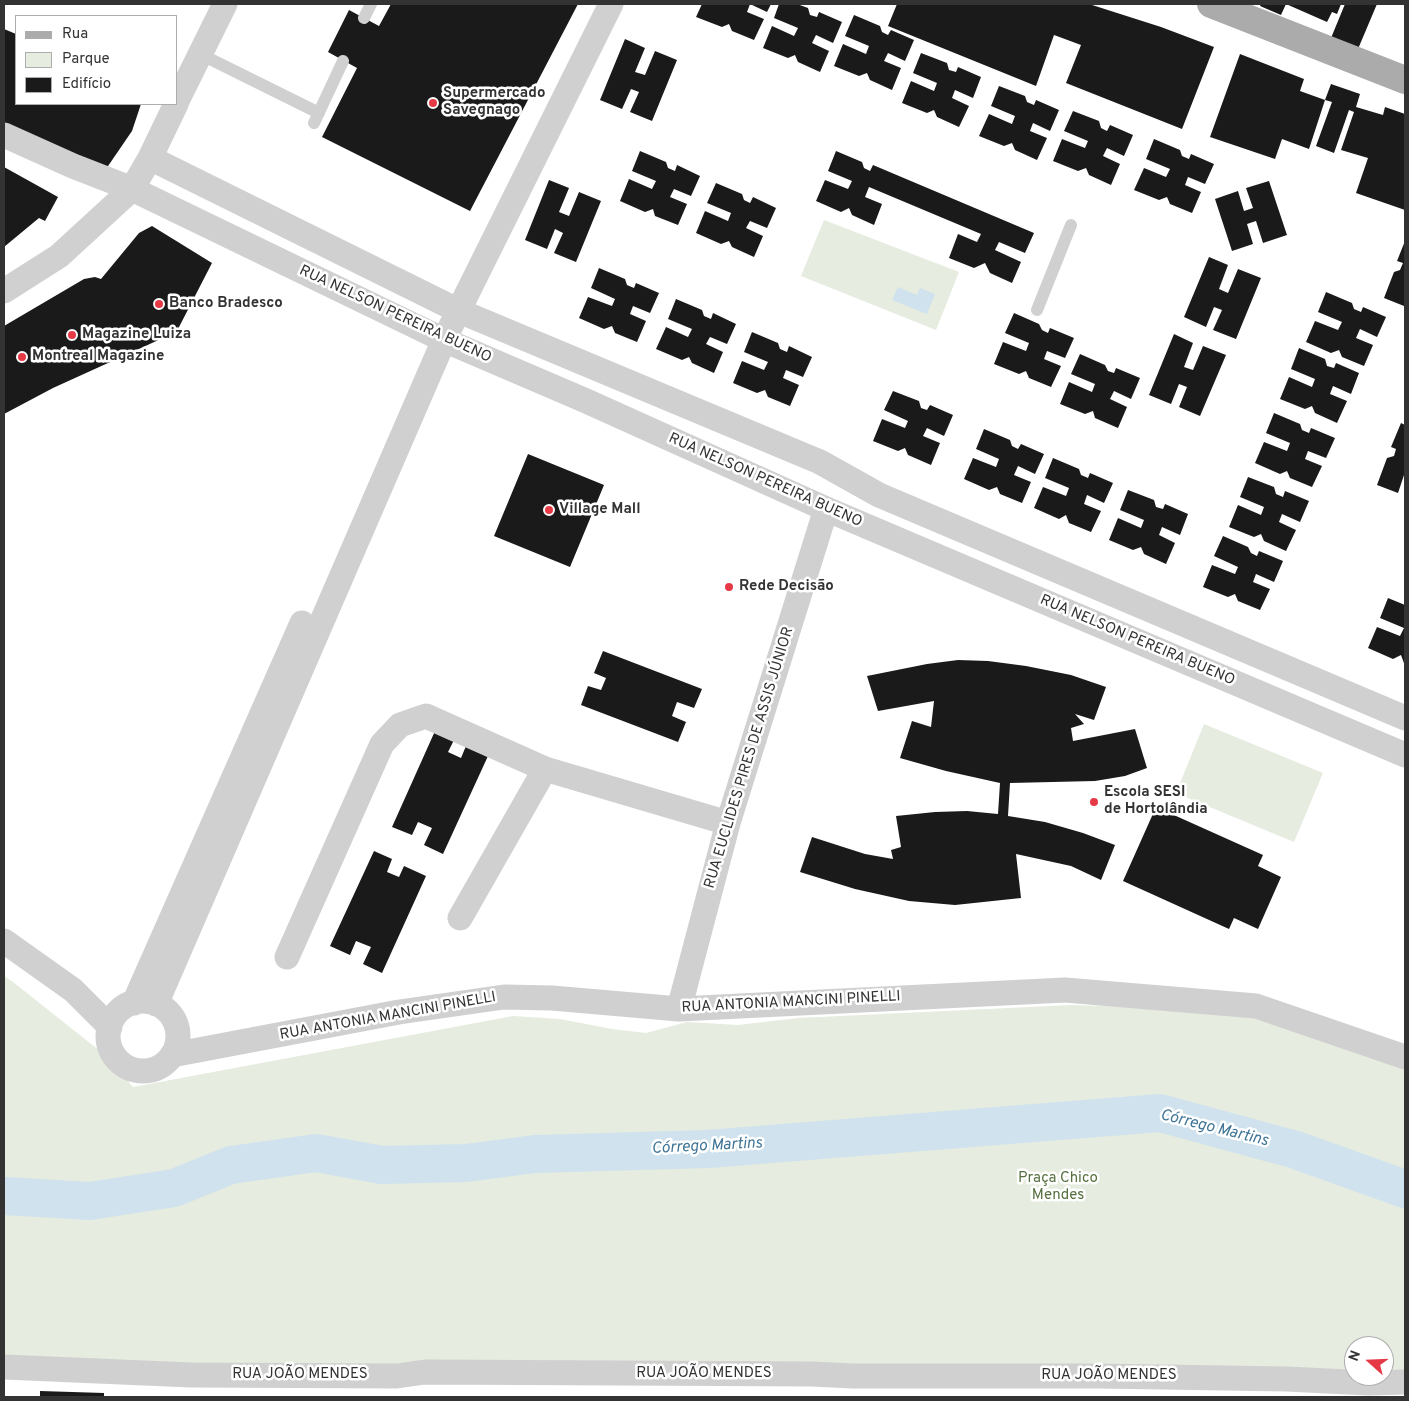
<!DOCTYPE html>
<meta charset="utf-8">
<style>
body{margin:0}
#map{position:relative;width:1409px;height:1401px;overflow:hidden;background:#fff;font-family:Overpass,sans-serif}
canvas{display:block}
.frame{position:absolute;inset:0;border:5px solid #333;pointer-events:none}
.legend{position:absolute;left:15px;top:15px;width:162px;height:90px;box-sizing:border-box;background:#fff;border:1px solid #adadad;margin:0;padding:6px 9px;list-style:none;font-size:15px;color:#333}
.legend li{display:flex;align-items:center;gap:10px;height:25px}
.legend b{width:25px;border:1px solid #adadad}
.north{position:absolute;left:1344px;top:1336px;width:50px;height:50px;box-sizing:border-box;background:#fff;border:1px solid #adadad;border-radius:50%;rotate:290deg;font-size:14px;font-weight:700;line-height:20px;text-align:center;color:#333}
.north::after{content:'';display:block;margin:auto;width:18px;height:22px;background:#e63946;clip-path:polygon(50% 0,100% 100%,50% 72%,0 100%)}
</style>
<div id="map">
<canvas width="1409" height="1401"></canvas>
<div class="frame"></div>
<ul class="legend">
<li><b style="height:6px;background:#ababab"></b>Rua</li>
<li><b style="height:14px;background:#e6ecdf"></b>Parque</li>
<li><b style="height:14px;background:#1a1a1a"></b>Edifício</li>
</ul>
<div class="north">N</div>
</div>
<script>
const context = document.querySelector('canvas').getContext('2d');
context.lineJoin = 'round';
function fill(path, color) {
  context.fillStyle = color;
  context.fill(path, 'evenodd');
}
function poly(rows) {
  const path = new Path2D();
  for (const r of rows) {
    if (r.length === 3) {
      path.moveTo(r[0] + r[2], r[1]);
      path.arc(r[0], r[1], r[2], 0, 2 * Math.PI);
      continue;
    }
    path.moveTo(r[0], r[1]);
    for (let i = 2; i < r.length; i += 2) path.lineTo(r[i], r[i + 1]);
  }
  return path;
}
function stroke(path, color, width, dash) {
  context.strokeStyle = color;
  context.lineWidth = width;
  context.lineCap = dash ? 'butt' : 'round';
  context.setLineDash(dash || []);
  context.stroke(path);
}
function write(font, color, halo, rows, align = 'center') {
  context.font = font + ' Overpass,sans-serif';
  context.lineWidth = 5;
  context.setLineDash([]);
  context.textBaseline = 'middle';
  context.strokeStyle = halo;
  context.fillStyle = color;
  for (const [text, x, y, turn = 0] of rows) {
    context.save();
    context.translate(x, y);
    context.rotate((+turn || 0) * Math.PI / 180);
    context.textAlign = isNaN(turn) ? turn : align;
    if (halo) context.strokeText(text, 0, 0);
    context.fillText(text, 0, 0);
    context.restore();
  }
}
const green = poly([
 [824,220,959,272,936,330,801,276],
 [1204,724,1323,773,1294,842,1176,793],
 [4,976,13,982,105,1055,133,1087,513,1016,560,1019,612,1029,646,1033,687,1022,738,1025,798,1018,1071,1005,1251,1010,1405,1065,1405,1371,1384,1371,1384,1346,1354,1346,1354,1371,4,1363]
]);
const water = poly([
 [898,287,917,295,920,288,935,294,927,314,892,300]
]);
const river = poly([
 [4,1196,90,1201,174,1188,231,1165,316,1153,382,1165,466,1163,535,1154,708,1149,1160,1113,1296,1150,1405,1189]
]);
const building = poly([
 [391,4,578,4,470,211,322,137,357,68,328,52,349,10,379,26],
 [702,4,729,5,729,4,771,4,767,12,750,4,747,12,764,19,754,40,732,31,729,24,722,27,696,17],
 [779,4,797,4,808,8,810,15,817,17,819,12,842,22,833,43,816,35,812,43,829,51,820,72,798,62,795,55,788,58,763,48,772,26,794,36,798,28,774,18],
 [897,4,1089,4,1161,27,1214,47,1182,129,1066,83,1081,45,1054,35,1036,86,888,26],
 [1261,4,1341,4,1337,14,1332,12,1327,22,1286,4,1281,15,1260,6],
 [1345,4,1377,4,1358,49,1331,38],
 [854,15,880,26,882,32,888,35,891,30,914,40,905,61,888,53,884,61,901,68,892,90,870,80,867,73,859,76,834,66,843,44,866,54,869,46,845,36],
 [4,29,16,34,16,104,141,104,132,131,106,169,4,125],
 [625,39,645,48,635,72,645,75,655,51,677,60,652,121,630,112,639,92,631,89,622,109,600,100],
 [921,53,947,63,949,70,956,72,958,67,981,77,973,98,955,90,952,98,969,106,959,127,937,117,934,110,927,113,902,103,911,81,934,91,937,83,913,73],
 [1240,54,1304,79,1300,91,1325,100,1309,149,1282,139,1275,159,1210,137],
 [1331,84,1360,94,1356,107,1383,115,1385,107,1405,114,1405,210,1356,193,1368,158,1341,150,1354,112,1349,110,1334,153,1316,146,1332,102,1325,100],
 [999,86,1025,96,1027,102,1034,105,1036,100,1059,110,1050,131,1033,123,1030,131,1047,138,1037,160,1015,150,1012,143,1004,146,979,136,989,114,1012,124,1015,116,991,106],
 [1073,111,1099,121,1101,128,1107,131,1110,125,1133,135,1124,156,1107,148,1103,156,1120,164,1111,185,1089,175,1086,168,1078,171,1053,161,1062,139,1085,148,1088,141,1064,131],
 [1154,139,1180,150,1182,156,1189,159,1191,154,1214,164,1205,184,1188,177,1185,185,1201,192,1192,213,1170,204,1167,197,1159,200,1134,190,1144,168,1166,177,1170,169,1146,159],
 [640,151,666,162,668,168,675,171,677,165,700,176,691,196,674,189,670,197,687,204,678,225,655,216,653,209,645,212,620,201,629,179,652,189,656,181,632,171],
 [836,151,862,162,864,168,870,171,873,165,1034,233,1025,253,999,242,995,250,1021,262,1012,283,990,273,985,263,974,268,949,258,958,234,977,242,981,234,869,187,865,197,882,204,874,225,852,215,849,208,841,212,816,201,825,180,848,189,852,181,828,171],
 [4,167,58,197,45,221,39,218,4,247],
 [549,180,569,188,559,212,569,216,579,192,601,201,576,262,554,253,563,233,555,229,547,249,525,240],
 [1269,181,1287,235,1263,243,1256,221,1247,224,1253,244,1232,251,1215,199,1238,191,1244,211,1253,208,1246,188],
 [716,183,742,194,744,200,750,203,753,197,776,208,767,228,750,221,746,228,763,236,754,257,732,247,729,241,721,244,696,233,705,211,728,221,731,213,707,203],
 [152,226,212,263,178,329,163,338,53,388,4,414,4,326,84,279,95,277,101,279,139,233],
 [1405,241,1405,304,1404,306,1384,298,1394,272,1400,270,1403,263,1397,261],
 [1209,257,1228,265,1219,289,1228,293,1238,269,1261,278,1236,339,1213,330,1222,310,1214,307,1206,327,1184,317],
 [599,268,625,279,627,285,634,288,636,283,659,293,650,313,633,306,630,314,646,321,637,342,615,333,612,326,604,329,579,318,588,297,612,306,615,299,591,288],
 [1326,292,1352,303,1354,309,1361,312,1363,307,1386,317,1377,337,1360,329,1356,338,1373,345,1364,366,1342,357,1339,350,1331,353,1306,342,1315,321,1338,330,1342,322,1318,312],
 [676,299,702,310,704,316,711,319,713,313,736,324,727,344,710,337,706,344,723,352,714,373,692,363,689,357,682,360,656,349,666,327,688,337,692,329,668,319],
 [1014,313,1039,324,1042,330,1048,333,1050,328,1074,338,1065,358,1047,351,1044,359,1061,366,1051,387,1029,378,1026,371,1019,374,994,364,1003,342,1026,351,1029,343,1005,333],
 [752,332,778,343,780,349,787,352,789,346,812,357,803,377,786,370,783,378,799,385,790,406,768,397,765,390,757,393,733,383,742,361,764,370,768,362,744,352],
 [1174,334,1193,343,1184,367,1193,370,1203,346,1226,355,1200,416,1179,407,1187,387,1179,384,1171,404,1149,395],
 [1299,348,1325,359,1327,366,1334,368,1336,363,1359,373,1351,394,1333,386,1330,394,1347,401,1337,423,1315,413,1312,406,1305,409,1280,399,1289,377,1312,387,1315,379,1291,369],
 [1080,354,1105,365,1108,371,1114,373,1116,368,1140,378,1131,399,1114,391,1110,399,1127,407,1118,428,1095,418,1093,411,1085,414,1060,404,1069,382,1092,392,1095,384,1071,374],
 [893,391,919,401,921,408,927,410,930,405,953,415,944,436,927,428,923,436,940,443,931,465,908,455,905,448,898,451,873,441,882,419,905,428,908,421,884,410],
 [1274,413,1300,424,1302,430,1309,433,1311,428,1335,438,1326,458,1308,451,1305,459,1322,466,1312,487,1290,478,1287,471,1280,474,1255,463,1264,442,1287,451,1290,443,1266,433],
 [1401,423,1405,425,1405,472,1398,493,1377,485,1387,458,1394,456,1396,449,1391,447],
 [984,429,1010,440,1012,446,1018,449,1021,444,1044,454,1035,474,1018,466,1014,475,1031,482,1022,503,1000,494,997,487,989,490,964,479,973,458,996,467,999,459,976,449],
 [528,454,604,485,570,567,494,536],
 [1053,458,1079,469,1081,475,1088,478,1090,473,1113,483,1104,503,1087,495,1084,504,1101,511,1091,532,1069,523,1066,515,1059,519,1034,508,1043,487,1066,496,1069,488,1045,478],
 [1248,477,1274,487,1276,494,1283,497,1285,491,1309,501,1300,522,1282,514,1279,522,1296,530,1286,551,1264,541,1261,534,1254,537,1229,527,1238,505,1261,515,1264,507,1240,497],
 [1128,490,1154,500,1156,507,1163,509,1165,504,1188,514,1180,535,1162,527,1159,535,1175,543,1166,564,1144,554,1141,547,1133,550,1109,540,1118,518,1141,528,1144,520,1120,510],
 [1223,536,1248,547,1251,553,1257,556,1259,551,1283,561,1274,582,1256,574,1253,582,1270,589,1260,610,1238,601,1235,594,1228,597,1203,587,1212,565,1235,574,1238,567,1214,556],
 [1388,598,1405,605,1405,666,1401,655,1393,659,1368,648,1377,627,1400,636,1404,628,1380,618],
 [603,651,702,689,694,708,677,702,672,716,686,722,678,742,581,705,588,686,601,690,606,678,594,673],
 [958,660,988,661,1026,666,1071,675,1106,687,1094,720,1075,714,1084,724,1071,728,1073,741,1135,729,1147,768,1125,776,1095,781,1010,783,1008,816,1045,822,1083,833,1115,845,1101,880,1071,866,1016,854,1021,898,955,905,909,901,855,889,800,872,812,837,865,854,893,859,891,850,901,847,896,816,935,812,967,811,998,814,1000,783,946,771,900,758,912,721,931,727,934,701,878,711,867,676,927,664],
 [435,731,454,740,448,752,461,758,466,746,488,756,443,854,424,845,432,828,418,822,412,835,392,827],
 [1156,807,1263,855,1258,866,1281,877,1258,929,1234,918,1229,929,1123,881],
 [374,851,392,859,387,872,399,877,404,866,426,876,382,973,363,964,371,947,356,941,350,955,330,946],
 [40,1391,104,1393,104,1397,40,1397]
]);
const lane = poly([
 [364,18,371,4],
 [200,54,319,113],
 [314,123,343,61],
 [1037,310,1071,225]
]);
const street = poly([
 [176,103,225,4],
 [4,135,73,166,132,189,444,340,584,400,826,509,1405,755],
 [150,158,459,311,820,462,879,495,1405,718],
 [4,291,59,256,132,189,150,158,176,104],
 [460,918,545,769],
 [4,941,73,990,110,1027],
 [287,957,382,744,400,725,426,716,545,769,728,823],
 [143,1036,35],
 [134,1003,302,623],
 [156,1004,444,340,611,4],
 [679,1009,728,823,826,509],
 [172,1055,399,1012,504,997,552,998,679,1009,1065,990,1256,1006,1405,1057],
 [4,1367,191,1375,397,1376,425,1372,812,1374,853,1376,1099,1376,1286,1379,1369,1383,1405,1382]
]);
const primary = poly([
 [1211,4,1405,80]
]);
const markers = [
 [433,103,5,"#e63946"],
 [159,304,5,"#e63946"],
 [72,335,5,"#e63946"],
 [22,357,5,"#e63946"],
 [549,510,5,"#e63946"],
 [729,587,5,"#e63946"],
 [1094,802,5,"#e63946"]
];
const poiNames = [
 ["Supermercado",443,94],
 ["Savegnago",443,111],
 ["Banco Bradesco",169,304],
 ["Magazine Luiza",82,335],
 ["Montreal Magazine",32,357],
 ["Village Mall",559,510],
 ["Rede Decisão",739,587],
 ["Escola SESI",1104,793],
 ["de Hortolândia",1104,810]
];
const streetNames = [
 ["RUA NELSON PEREIRA BUENO",395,315,25],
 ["RUA NELSON PEREIRA BUENO",765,481,24],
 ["RUA NELSON PEREIRA BUENO",1137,641,23],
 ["RUA EUCLIDES PIRES DE ASSIS JÚNIOR",750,758,-73],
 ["RUA ANTONIA MANCINI PINELLI",791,1003,-3],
 ["RUA ANTONIA MANCINI PINELLI",388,1017,-10],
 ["RUA JOÃO MENDES",704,1374],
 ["RUA JOÃO MENDES",300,1375],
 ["RUA JOÃO MENDES",1109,1376]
];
const parkNames = [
 ["Praça Chico",1058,1179],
 ["Mendes",1058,1196]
];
const waterNames = [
 ["Córrego Martins",1214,1129,14],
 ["Córrego Martins",707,1147,-3]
];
fill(green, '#e6ecdf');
fill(water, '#cfe2ee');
stroke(river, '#cfe2ee', 38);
fill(building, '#1a1a1a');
stroke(lane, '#d0d0d0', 12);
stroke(street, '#d0d0d0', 25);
stroke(primary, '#ababab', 28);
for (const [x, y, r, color] of markers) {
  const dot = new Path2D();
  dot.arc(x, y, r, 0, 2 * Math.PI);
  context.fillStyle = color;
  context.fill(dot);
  stroke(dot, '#fff', 2);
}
write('bold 15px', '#333', '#fff', poiNames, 'left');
write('15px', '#333', '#fff', streetNames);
write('15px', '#56703f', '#fff', parkNames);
write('italic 16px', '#3f7597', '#fff', waterNames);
</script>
